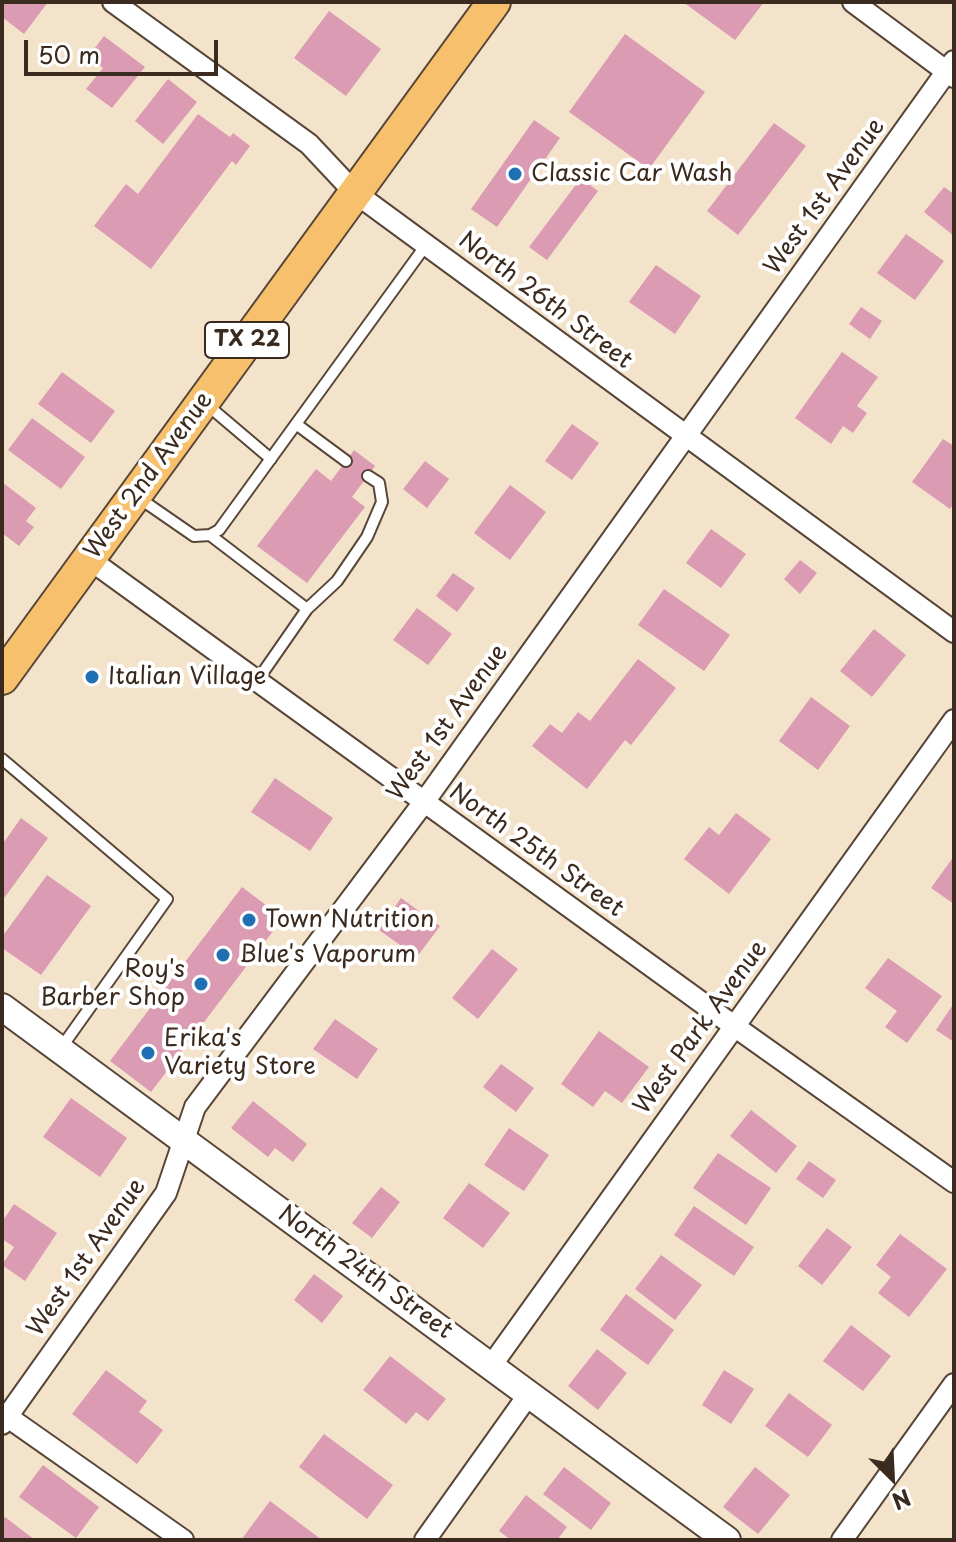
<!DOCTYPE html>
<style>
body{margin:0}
#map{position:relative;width:956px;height:1542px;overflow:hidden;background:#f4e3cb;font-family:"Playpen Sans",sans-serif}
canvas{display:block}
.frame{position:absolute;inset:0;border:4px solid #3b2a1e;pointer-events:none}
.north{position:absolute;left:852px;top:1438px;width:80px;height:80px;-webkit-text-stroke:6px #fff;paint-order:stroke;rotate:156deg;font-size:22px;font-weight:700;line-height:32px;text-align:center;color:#3b2a1e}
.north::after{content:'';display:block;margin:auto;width:28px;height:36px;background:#3b2a1e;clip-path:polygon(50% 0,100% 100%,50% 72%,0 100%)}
.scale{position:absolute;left:24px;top:40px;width:194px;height:36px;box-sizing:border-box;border:4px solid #3b2a1e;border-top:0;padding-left:10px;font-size:24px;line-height:28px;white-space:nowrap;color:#3b2a1e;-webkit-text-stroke:6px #fff;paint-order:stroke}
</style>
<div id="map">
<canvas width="956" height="1542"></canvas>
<div class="frame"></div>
<div class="north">N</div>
<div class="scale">50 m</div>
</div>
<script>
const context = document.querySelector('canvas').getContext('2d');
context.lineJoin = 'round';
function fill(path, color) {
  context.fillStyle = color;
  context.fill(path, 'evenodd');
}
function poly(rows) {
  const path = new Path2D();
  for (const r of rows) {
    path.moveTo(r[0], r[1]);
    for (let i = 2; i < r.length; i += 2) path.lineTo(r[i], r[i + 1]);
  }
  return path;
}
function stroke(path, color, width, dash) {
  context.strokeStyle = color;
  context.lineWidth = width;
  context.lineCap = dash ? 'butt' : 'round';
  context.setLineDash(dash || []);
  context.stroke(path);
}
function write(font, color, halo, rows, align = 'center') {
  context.font = font + ' "Playpen Sans",sans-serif';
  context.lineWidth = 8;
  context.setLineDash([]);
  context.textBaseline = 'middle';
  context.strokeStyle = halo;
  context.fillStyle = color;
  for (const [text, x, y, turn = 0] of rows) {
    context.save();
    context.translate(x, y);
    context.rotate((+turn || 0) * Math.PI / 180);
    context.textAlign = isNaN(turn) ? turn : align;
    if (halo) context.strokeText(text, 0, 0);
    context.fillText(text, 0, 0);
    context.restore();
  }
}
const building = poly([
 [2,2,48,2,24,34,2,17],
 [683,2,764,2,735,40],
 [329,11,381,49,346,96,294,58],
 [625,34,705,92,649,169,569,112],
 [104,36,145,67,112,108,86,89,103,68,88,57],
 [168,79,197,102,163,144,135,121],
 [198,114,230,137,233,133,250,146,236,165,232,161,151,269,94,226,126,184,138,194],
 [534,120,560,138,497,227,471,209],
 [774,123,806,146,738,235,707,211],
 [581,178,598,191,547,260,529,247],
 [944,187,954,194,954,236,924,212],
 [906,234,944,261,915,300,877,273],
 [656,265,701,296,675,334,629,302],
 [861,307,882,321,870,339,849,324],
 [842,352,878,377,857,406,867,413,853,433,843,426,831,444,795,418],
 [62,372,115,411,91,443,38,404],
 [32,418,85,457,61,489,8,450],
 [572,424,599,443,572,480,545,461],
 [943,439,954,446,954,503,950,509,912,482],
 [354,450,375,466,352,497,365,507,307,583,257,546,316,469,331,481],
 [425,461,449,479,427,508,403,489],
 [2,482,36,508,26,521,34,527,19,546,2,533],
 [510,485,546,512,510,560,474,533],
 [711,529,746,554,721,588,686,563],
 [800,560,817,573,800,594,784,579],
 [453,573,475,588,457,612,436,596],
 [664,589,730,635,704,671,638,625],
 [417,608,452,634,428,665,393,640],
 [874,629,906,655,872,697,840,671],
 [638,659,676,688,631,745,625,740,587,789,532,746,550,724,562,733,578,712,590,721],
 [811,697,850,726,818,770,779,741],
 [275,778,333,818,310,851,251,812],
 [736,813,771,839,729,894,684,859,709,827,719,835],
 [21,818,48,838,2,901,2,845],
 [954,856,954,904,931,888],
 [47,875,91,906,41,975,2,948,2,937],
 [242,887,283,918,151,1092,110,1061],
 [401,898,440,926,417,957,379,930],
 [492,949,518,969,478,1019,452,998],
 [888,958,942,996,907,1043,885,1027,897,1011,865,988],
 [954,1003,954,1042,936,1030],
 [335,1019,378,1049,357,1079,313,1049],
 [599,1031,649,1067,622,1103,605,1091,593,1107,561,1084],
 [501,1064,534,1088,516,1112,483,1087],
 [71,1098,127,1138,100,1177,43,1137],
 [253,1101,307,1144,293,1162,275,1148,268,1157,231,1128],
 [751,1110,797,1146,776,1173,730,1136],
 [509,1128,549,1155,524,1191,484,1165],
 [718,1153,771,1188,746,1225,693,1188],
 [809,1161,836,1180,823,1198,796,1179],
 [469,1183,510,1213,483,1248,443,1218],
 [381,1187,400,1202,372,1238,352,1223],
 [14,1204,57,1233,25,1281,2,1265,14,1247,2,1239,2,1222],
 [694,1206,754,1247,734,1276,674,1235],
 [827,1228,852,1247,822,1285,798,1266],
 [900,1234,947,1269,909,1317,878,1293,891,1277,876,1265],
 [661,1255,702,1285,675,1320,635,1289],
 [314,1274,343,1296,322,1323,294,1300],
 [626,1294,674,1330,648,1365,600,1330],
 [851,1325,891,1356,863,1391,823,1361],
 [597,1349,627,1373,598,1410,568,1386],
 [390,1356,446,1399,428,1421,416,1412,406,1424,363,1390],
 [106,1370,147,1401,139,1412,163,1430,137,1464,72,1414],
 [724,1370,754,1389,731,1424,702,1405],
 [789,1393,832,1425,808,1457,765,1426],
 [324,1434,393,1485,367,1519,299,1467],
 [43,1465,99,1507,76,1538,19,1497],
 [564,1467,611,1503,591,1530,543,1494],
 [755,1467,790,1495,758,1534,723,1507],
 [526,1495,567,1527,557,1540,511,1540,499,1531],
 [270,1501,322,1540,241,1540],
 [5,1517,35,1540,2,1540,2,1521]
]);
const service = poly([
 [205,403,271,459],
 [296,424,346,461],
 [139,498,194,536,210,535,219,530,426,245],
 [210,535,307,609,257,681],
 [307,609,337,581,367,537,382,502,379,483,368,476],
 [2,759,167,899,61,1048]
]);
const minor = poly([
 [113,2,309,144,354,192,954,632],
 [853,2,954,77],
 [89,559,734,1026,954,1182],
 [491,1366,954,720],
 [2,1413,183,1540],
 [2,1424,166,1193,195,1107,424,802,954,61],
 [425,1540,529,1394],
 [842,1540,954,1384]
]);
const tertiary = poly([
 [2,1007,727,1540]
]);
const primary = poly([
 [2,678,494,2]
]);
const markers = [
 [515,174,8,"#1f6fb2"],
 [92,677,8,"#1f6fb2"],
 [249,920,8,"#1f6fb2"],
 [223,955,8,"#1f6fb2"],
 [201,984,8,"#1f6fb2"],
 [148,1053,8,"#1f6fb2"]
];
const shields = [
 [247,340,84]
];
const shieldNames = [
 ["TX 22",247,340]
];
const poiNames = [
 ["Classic Car Wash",531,174],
 ["Italian Village",108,677],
 ["Town Nutrition",265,920],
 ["Blue's Vaporum",239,955],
 ["Roy's",185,970,"right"],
 ["Barber Shop",185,998,"right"],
 ["Erika's",164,1039],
 ["Variety Store",164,1067]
];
const streetNames = [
 ["West 1st Avenue",825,197,-54],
 ["North 26th Street",545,301,37],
 ["West 2nd Avenue",149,476,-54],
 ["West 1st Avenue",448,723,-54],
 ["North 25th Street",536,851,36],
 ["West Park Avenue",701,1028,-54],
 ["West 1st Avenue",87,1258,-55],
 ["North 24th Street",365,1273,36]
];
fill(building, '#da9bb3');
stroke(service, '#574638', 14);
stroke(minor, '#574638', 24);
stroke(tertiary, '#574638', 30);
stroke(primary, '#574638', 36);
stroke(service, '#fff', 10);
stroke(minor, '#fff', 20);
stroke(tertiary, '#fff', 26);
stroke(primary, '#f7c06c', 32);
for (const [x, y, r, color] of markers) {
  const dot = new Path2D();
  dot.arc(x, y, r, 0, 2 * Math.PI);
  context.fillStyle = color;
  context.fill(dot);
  stroke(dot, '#fff', 3);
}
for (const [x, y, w] of shields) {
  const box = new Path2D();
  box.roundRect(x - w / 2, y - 18, w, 36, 6);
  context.fillStyle = '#fff';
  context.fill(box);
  stroke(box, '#3b2a1e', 2);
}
write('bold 22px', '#3b2a1e', null, shieldNames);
write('24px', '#3b2a1e', '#fff', poiNames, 'left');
write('24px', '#3b2a1e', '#fff', streetNames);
</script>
